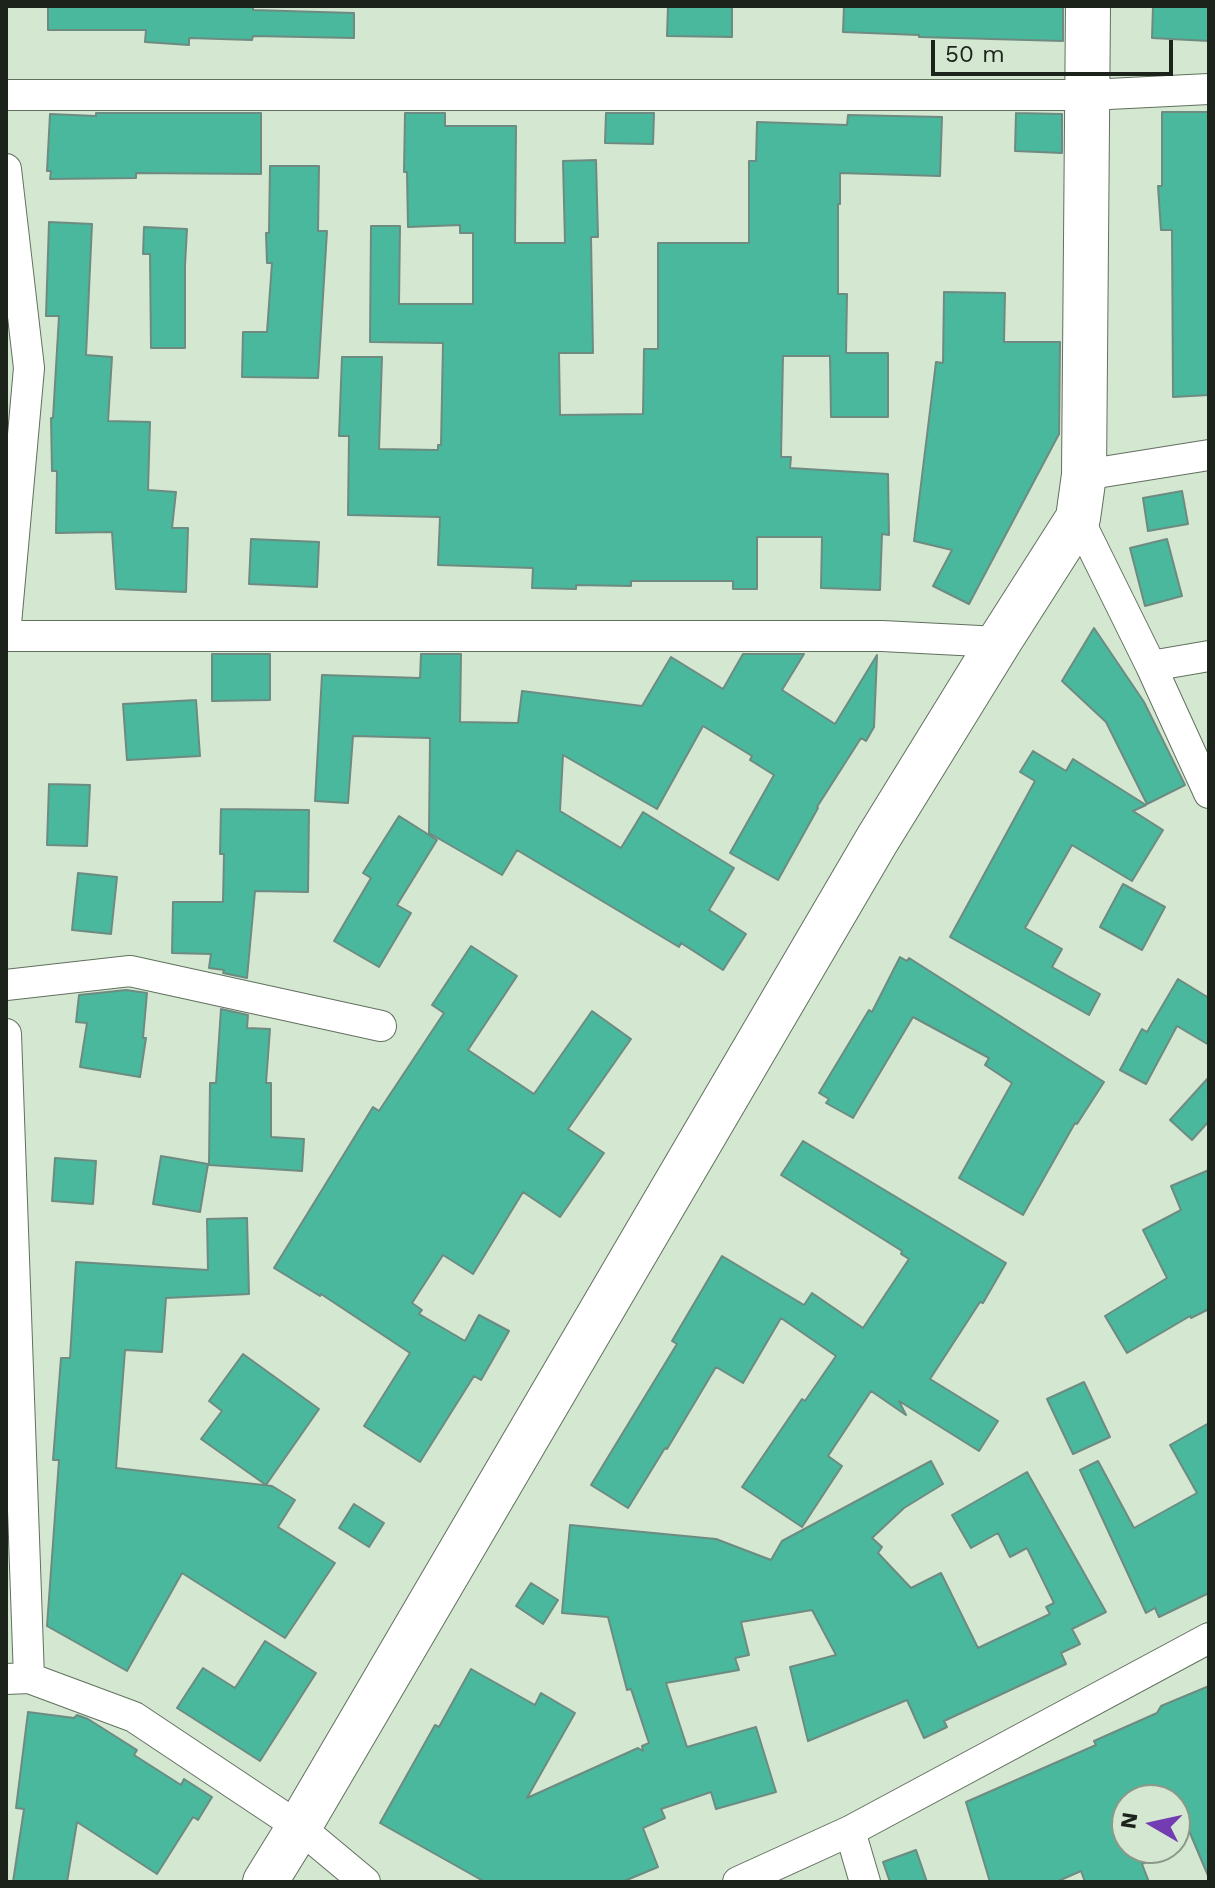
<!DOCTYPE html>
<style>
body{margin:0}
#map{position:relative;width:1215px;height:1888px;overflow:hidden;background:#d4e7d1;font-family:"Work Sans",sans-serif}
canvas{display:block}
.frame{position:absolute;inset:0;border:8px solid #1c231b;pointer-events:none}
.north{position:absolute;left:1111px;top:1784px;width:80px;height:80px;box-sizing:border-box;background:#d4e7d1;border:2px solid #8a9988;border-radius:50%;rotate:279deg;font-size:22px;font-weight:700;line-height:32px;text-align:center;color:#1c231b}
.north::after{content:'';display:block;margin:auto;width:28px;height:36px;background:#743cb2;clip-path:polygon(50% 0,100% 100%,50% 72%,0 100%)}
.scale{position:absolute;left:931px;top:40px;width:242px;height:36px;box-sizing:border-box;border:4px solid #1c231b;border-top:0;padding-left:10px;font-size:24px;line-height:28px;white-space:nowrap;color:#1c231b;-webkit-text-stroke:6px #d4e7d1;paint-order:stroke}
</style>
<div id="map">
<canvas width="1215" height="1888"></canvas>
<div class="frame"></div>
<div class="north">N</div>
<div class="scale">50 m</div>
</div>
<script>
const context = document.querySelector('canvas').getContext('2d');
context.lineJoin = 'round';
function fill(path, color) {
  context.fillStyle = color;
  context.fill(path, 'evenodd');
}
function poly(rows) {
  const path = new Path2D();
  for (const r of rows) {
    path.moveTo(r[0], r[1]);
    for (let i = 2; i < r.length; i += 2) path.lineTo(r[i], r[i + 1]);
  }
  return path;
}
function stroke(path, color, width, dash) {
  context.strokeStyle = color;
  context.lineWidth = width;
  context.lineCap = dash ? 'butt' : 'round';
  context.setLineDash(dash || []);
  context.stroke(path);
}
const building = poly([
 [48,6,253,6,253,10,354,13,354,38,253,36,252,40,189,38,189,45,145,42,146,30,48,30,48,6],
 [668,6,732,6,732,37,667,36,668,6],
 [844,6,1063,6,1063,41,919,37,919,35,843,32,844,6],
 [1153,6,1209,6,1209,41,1152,38,1153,6],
 [1162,112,1209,112,1209,395,1173,397,1172,230,1161,230,1158,186,1162,186,1162,112],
 [96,113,261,113,261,174,136,173,136,178,50,179,51,171,47,171,50,114,96,116,96,113],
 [405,113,445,113,445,126,516,126,515,243,565,243,563,161,596,160,598,237,591,237,593,353,559,353,560,415,643,414,644,349,658,349,658,243,749,243,749,161,756,161,757,122,847,125,848,115,942,117,940,176,840,173,840,204,838,204,838,294,847,294,846,353,888,353,888,417,831,417,830,356,783,356,781,457,791,457,790,468,888,474,889,535,882,534,880,590,821,588,822,537,757,537,757,589,733,589,733,581,631,581,631,586,576,585,576,589,532,588,533,568,438,565,440,517,348,515,349,436,339,436,342,357,382,357,379,449,438,450,438,445,441,445,443,343,370,342,371,226,400,226,399,304,473,304,473,233,460,233,460,225,408,227,407,172,404,172,405,113],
 [606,113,654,113,653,144,605,143,606,113],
 [1016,113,1062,114,1062,153,1015,151,1016,113],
 [270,166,319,166,318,231,327,231,318,378,242,377,243,332,267,332,272,263,267,263,266,233,269,233,270,166],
 [49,222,92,224,86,355,112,357,108,421,150,422,148,490,176,492,172,528,188,528,186,592,116,589,112,532,56,533,57,471,52,471,51,418,53,418,59,316,46,316,49,222],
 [144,227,187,229,185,265,185,348,151,348,150,254,143,254,144,227],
 [944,292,1005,293,1004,342,1060,342,1059,434,969,604,933,586,952,550,914,541,936,362,943,363,944,292],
 [1182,491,1188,524,1148,531,1143,498,1182,491],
 [251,539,319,542,317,587,249,584,251,539],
 [1167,539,1182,596,1145,606,1130,548,1167,539],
 [1094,628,1144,702,1185,785,1147,804,1106,722,1062,681,1094,628],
 [212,654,270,654,270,700,212,701,212,654],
 [421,654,461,654,460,722,518,723,522,691,642,706,671,657,723,689,743,654,804,654,782,690,835,724,877,655,874,727,866,741,861,738,817,807,818,808,778,880,730,853,774,775,750,760,752,756,703,726,657,809,563,755,560,811,621,848,643,812,734,868,709,910,746,934,723,970,681,943,679,947,517,850,502,875,429,833,430,738,353,736,348,803,315,801,322,675,420,678,421,654],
 [196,700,200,756,127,760,123,704,196,700],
 [1033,751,1066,771,1073,759,1146,805,1133,811,1163,830,1132,881,1072,845,1025,928,1062,949,1052,967,1100,994,1089,1015,950,937,1035,781,1020,772,1033,751],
 [49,784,90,785,87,846,47,845,49,784],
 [221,809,309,810,308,892,255,891,247,978,223,973,224,970,209,968,211,954,172,953,173,902,223,902,224,854,220,854,221,809],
 [399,816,437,840,397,905,411,913,379,967,334,941,371,878,363,873,399,816],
 [78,873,117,877,111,934,72,930,78,873],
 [1123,884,1165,907,1142,950,1100,927,1123,884],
 [471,946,517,976,468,1050,534,1094,592,1011,631,1039,568,1129,604,1153,560,1217,523,1192,473,1274,443,1255,412,1303,422,1310,419,1314,465,1341,479,1315,509,1331,481,1380,474,1376,420,1462,364,1426,410,1353,321,1294,320,1296,274,1268,373,1107,379,1111,444,1013,432,1005,471,946],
 [900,957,907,961,909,958,1104,1082,1077,1124,1075,1123,1023,1215,959,1178,1012,1083,985,1065,989,1058,913,1017,853,1118,826,1103,829,1099,819,1093,869,1010,872,1012,900,957],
 [1178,979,1209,998,1209,1045,1177,1026,1146,1084,1120,1070,1142,1029,1147,1032,1178,979],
 [126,990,147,993,143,1038,146,1038,140,1077,80,1067,87,1023,76,1022,79,995,126,990],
 [221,1009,248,1015,247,1028,270,1029,266,1083,271,1083,271,1137,304,1139,302,1171,209,1165,210,1083,216,1083,221,1009],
 [1209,1077,1209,1121,1192,1140,1170,1120,1209,1077],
 [803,1141,1006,1263,983,1303,980,1302,930,1379,998,1421,979,1451,899,1401,906,1415,871,1391,828,1456,842,1466,802,1527,742,1487,802,1399,805,1401,836,1356,781,1318,743,1383,716,1367,667,1449,665,1448,628,1508,591,1485,677,1344,672,1341,722,1256,804,1305,812,1293,863,1328,909,1259,901,1254,902,1251,781,1175,803,1141],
 [161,1156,208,1164,200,1212,153,1204,161,1156],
 [55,1158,96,1161,93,1204,52,1201,55,1158],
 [1209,1170,1209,1309,1191,1318,1190,1316,1127,1353,1105,1316,1167,1278,1143,1230,1181,1210,1171,1186,1209,1170],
 [247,1218,249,1294,166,1298,162,1352,125,1350,116,1468,272,1486,295,1500,278,1527,335,1563,285,1638,182,1573,127,1671,47,1626,59,1460,53,1460,61,1358,70,1358,76,1262,208,1270,207,1219,247,1218],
 [243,1354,319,1409,266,1485,201,1439,222,1411,209,1401,243,1354],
 [1084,1382,1110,1437,1073,1454,1047,1399,1084,1382],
 [1209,1423,1209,1593,1159,1617,1155,1608,1146,1613,1080,1470,1098,1461,1134,1528,1197,1493,1170,1445,1209,1423],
 [931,1461,943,1484,904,1508,872,1538,882,1547,878,1553,911,1588,941,1573,978,1648,1050,1614,1046,1607,1054,1603,1027,1548,1010,1557,998,1533,971,1548,952,1515,1027,1472,1106,1612,1072,1629,1080,1644,1061,1653,1066,1664,944,1721,947,1727,924,1738,907,1700,808,1741,790,1667,836,1655,812,1610,741,1622,749,1655,735,1658,739,1670,666,1683,687,1747,756,1727,776,1792,716,1809,711,1792,661,1809,665,1818,643,1828,658,1867,622,1882,485,1882,380,1823,435,1725,439,1727,471,1669,535,1705,541,1693,575,1713,527,1798,638,1748,643,1751,642,1746,649,1743,631,1689,627,1690,608,1617,562,1613,570,1525,716,1539,771,1560,782,1541,931,1461],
 [354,1504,384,1523,369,1547,339,1528,354,1504],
 [531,1583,558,1600,543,1624,516,1606,531,1583],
 [265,1641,316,1673,260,1761,177,1708,203,1668,235,1688,265,1641],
 [1209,1686,1209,1878,1176,1800,1121,1800,1127,1815,1127,1848,1141,1848,1147,1862,1142,1864,1149,1882,1085,1882,1081,1871,1056,1882,990,1882,966,1802,1096,1745,1094,1741,1157,1713,1161,1706,1209,1686],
 [28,1712,74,1718,77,1715,88,1719,137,1750,134,1755,181,1785,184,1779,212,1797,198,1820,193,1817,157,1874,77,1822,67,1882,13,1882,24,1809,16,1808,28,1712],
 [916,1850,927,1882,890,1882,883,1862,916,1850]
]);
const street = poly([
 [6,95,1088,95,1209,89],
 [6,169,29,368,6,624],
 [1084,475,1209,455],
 [1078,518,1151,666,1209,793],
 [6,636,882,636,999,642],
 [1151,666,1209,656],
 [6,985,130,971,381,1026],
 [6,1034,29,1678],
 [6,1679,29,1678,134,1717,299,1827,365,1882],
 [850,1831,865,1882],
 [738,1882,850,1831,1209,1638]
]);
const secondary = poly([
 [265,1882,299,1827,877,840,999,642,1078,518,1084,475,1088,6]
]);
fill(building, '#49b89c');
stroke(building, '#6e8b82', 2);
stroke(street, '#61715e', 32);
stroke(secondary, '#61715e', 46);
stroke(street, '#fff', 30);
stroke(secondary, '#fff', 44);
</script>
